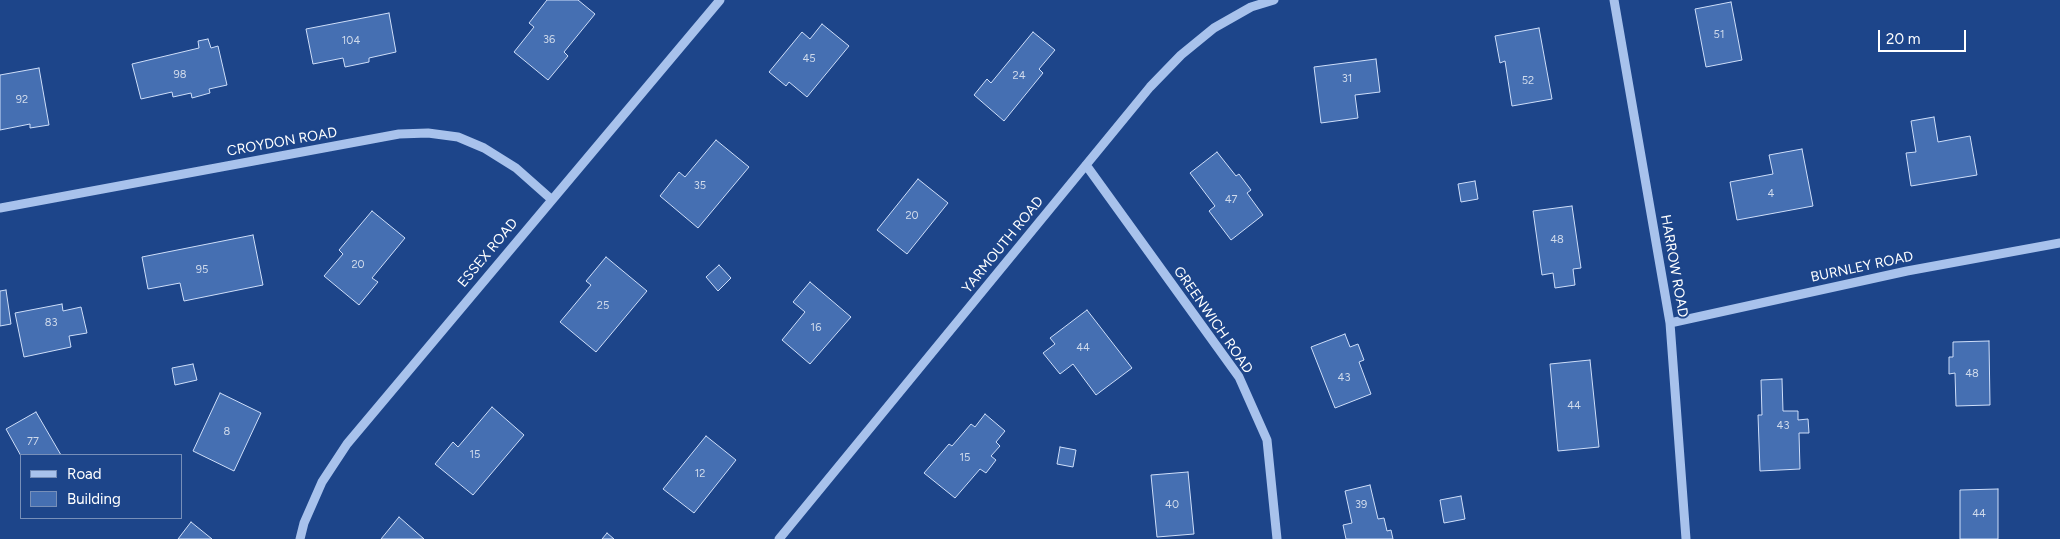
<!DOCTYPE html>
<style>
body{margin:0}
#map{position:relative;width:2060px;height:539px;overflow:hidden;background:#1d458a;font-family:Figtree,sans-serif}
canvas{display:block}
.legend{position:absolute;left:20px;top:454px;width:162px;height:65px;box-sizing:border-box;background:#1d458a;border:1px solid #778fb9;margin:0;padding:6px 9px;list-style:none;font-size:15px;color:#fff}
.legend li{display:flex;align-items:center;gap:10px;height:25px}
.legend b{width:25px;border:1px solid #778fb9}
.scale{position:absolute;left:1878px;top:30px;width:88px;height:22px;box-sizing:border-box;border:2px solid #fff;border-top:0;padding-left:6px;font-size:15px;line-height:18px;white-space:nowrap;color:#fff;-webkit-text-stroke:4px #1d458a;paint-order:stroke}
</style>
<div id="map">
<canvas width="2060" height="539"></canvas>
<ul class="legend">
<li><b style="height:6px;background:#a8c2ec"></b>Road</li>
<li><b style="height:14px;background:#456fb2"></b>Building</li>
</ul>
<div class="scale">20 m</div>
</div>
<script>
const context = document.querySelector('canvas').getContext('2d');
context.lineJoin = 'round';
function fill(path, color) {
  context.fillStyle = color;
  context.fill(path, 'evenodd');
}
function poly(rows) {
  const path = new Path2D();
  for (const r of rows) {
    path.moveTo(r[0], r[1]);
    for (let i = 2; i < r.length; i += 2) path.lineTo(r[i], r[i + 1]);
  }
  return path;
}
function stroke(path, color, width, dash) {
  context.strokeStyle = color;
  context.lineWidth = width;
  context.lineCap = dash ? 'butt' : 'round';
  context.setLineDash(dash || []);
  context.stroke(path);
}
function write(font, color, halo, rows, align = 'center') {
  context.font = font + ' Figtree,sans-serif';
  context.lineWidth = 4;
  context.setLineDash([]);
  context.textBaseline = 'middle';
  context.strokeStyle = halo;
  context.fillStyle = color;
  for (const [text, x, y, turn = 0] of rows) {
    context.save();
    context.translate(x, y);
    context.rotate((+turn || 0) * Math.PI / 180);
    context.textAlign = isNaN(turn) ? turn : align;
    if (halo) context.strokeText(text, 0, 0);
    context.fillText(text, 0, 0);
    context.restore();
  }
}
const building = poly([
 [547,0,578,0,595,14,564,52,568,56,548,80,514,52,534,27,529,23,547,0],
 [1731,2,1742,60,1706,67,1695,9,1731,2],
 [389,13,396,52,369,58,369,62,345,67,343,58,313,64,306,29,389,13],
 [822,24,849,46,807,97,789,82,786,86,769,72,802,32,810,39,822,24],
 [1539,28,1552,99,1512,106,1505,61,1500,63,1495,36,1539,28],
 [1033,32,1055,50,1039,69,1043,73,1004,121,974,95,987,79,991,83,1033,32],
 [208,39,211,48,218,46,227,85,209,89,210,93,192,98,191,93,173,97,172,92,141,99,132,64,199,48,198,41,208,39],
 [1376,59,1380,92,1355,95,1358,118,1321,123,1314,67,1376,59],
 [39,68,49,125,30,128,30,124,0,130,0,75,39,68],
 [1934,117,1938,142,1970,136,1977,175,1911,186,1906,153,1916,152,1911,121,1934,117],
 [716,140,749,167,698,228,660,196,679,172,685,177,716,140],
 [1802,149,1813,206,1737,220,1730,182,1773,174,1769,155,1802,149],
 [1217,152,1236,176,1239,174,1251,190,1247,193,1263,215,1231,240,1209,211,1215,206,1190,173,1217,152],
 [918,179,948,203,907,254,877,230,918,179],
 [1475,181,1478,199,1461,202,1458,184,1475,181],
 [1572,206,1581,268,1573,269,1575,285,1555,288,1553,273,1542,275,1533,211,1572,206],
 [372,211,405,238,372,278,378,282,359,305,324,276,343,254,339,250,372,211],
 [253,235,263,285,184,301,180,283,148,289,142,257,253,235],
 [606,257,647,291,596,352,560,322,591,285,586,281,606,257],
 [719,265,731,278,718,291,706,277,719,265],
 [810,282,851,317,810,364,782,340,805,312,793,302,810,282],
 [6,290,11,324,0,326,0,291,6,290],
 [62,304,63,311,81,307,87,333,69,336,71,347,24,357,15,313,62,304],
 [1087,310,1132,368,1096,395,1073,364,1060,374,1043,353,1055,344,1050,338,1087,310],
 [1345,334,1350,347,1358,344,1364,360,1359,362,1371,394,1335,408,1311,347,1345,334],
 [1989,341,1990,405,1956,406,1955,373,1949,374,1949,357,1953,357,1953,342,1989,341],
 [1590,360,1599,447,1558,451,1550,364,1590,360],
 [193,364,197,380,175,385,172,368,193,364],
 [1782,379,1783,411,1798,411,1798,420,1808,419,1809,433,1799,433,1800,469,1760,471,1758,415,1762,415,1761,380,1782,379],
 [220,393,261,413,234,471,193,451,220,393],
 [492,407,524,435,473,495,435,464,453,442,458,447,492,407],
 [36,412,61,455,21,456,6,429,36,412],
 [985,414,1005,431,996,442,1000,446,991,456,996,460,986,473,980,469,955,498,924,473,949,444,952,446,971,424,975,427,985,414],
 [706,436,736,460,694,513,663,489,706,436],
 [1060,447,1076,450,1073,467,1057,464,1060,447],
 [1188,472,1194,534,1157,537,1151,475,1188,472],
 [1370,485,1378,519,1384,518,1387,531,1391,530,1393,539,1346,539,1343,525,1352,523,1345,491,1370,485],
 [1998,489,1998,539,1960,539,1960,490,1998,489],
 [1461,496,1465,519,1444,523,1440,500,1461,496],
 [399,517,424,539,381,539,399,517],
 [191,522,212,539,178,539,191,522],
 [607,533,614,539,602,539,607,533]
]);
const minor = poly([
 [1614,0,1670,323,1686,539],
 [1086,165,1239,377,1267,440,1277,539],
 [0,208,399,134,428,133,458,137,484,148,516,168,551,199],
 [1670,323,1907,271,2060,243],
 [300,539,304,523,322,482,347,444,720,0],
 [779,539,1150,87,1181,55,1214,28,1251,7,1274,0]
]);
const numberNames = [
 ["51",1719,35],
 ["36",549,40],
 ["104",351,41],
 ["45",809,59],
 ["98",180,75],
 ["24",1019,76],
 ["31",1347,79],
 ["52",1528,81],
 ["92",22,100],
 ["35",700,186],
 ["4",1771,194],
 ["47",1231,200],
 ["20",912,216],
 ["48",1557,240],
 ["20",358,265],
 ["95",202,270],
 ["25",603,306],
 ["83",51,323],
 ["16",816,328],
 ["44",1083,348],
 ["48",1972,374],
 ["43",1344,378],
 ["44",1574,406],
 ["43",1783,426],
 ["8",227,432],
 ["77",33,442],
 ["15",475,455],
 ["15",965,458],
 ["12",700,474],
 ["40",1172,505],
 ["39",1361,505],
 ["44",1979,514]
];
const streetNames = [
 ["CROYDON ROAD",282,142,-10],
 ["YARMOUTH ROAD",1003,245,-51],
 ["ESSEX ROAD",488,253,-50],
 ["HARROW ROAD",1674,266,80],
 ["BURNLEY ROAD",1862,267,-12],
 ["GREENWICH ROAD",1213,320,55]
];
fill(building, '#456fb2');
stroke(building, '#cedef9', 1);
stroke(minor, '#a8c2ec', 9);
write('11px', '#d0dbec', null, numberNames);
write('14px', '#fff', '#1d458a', streetNames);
</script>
